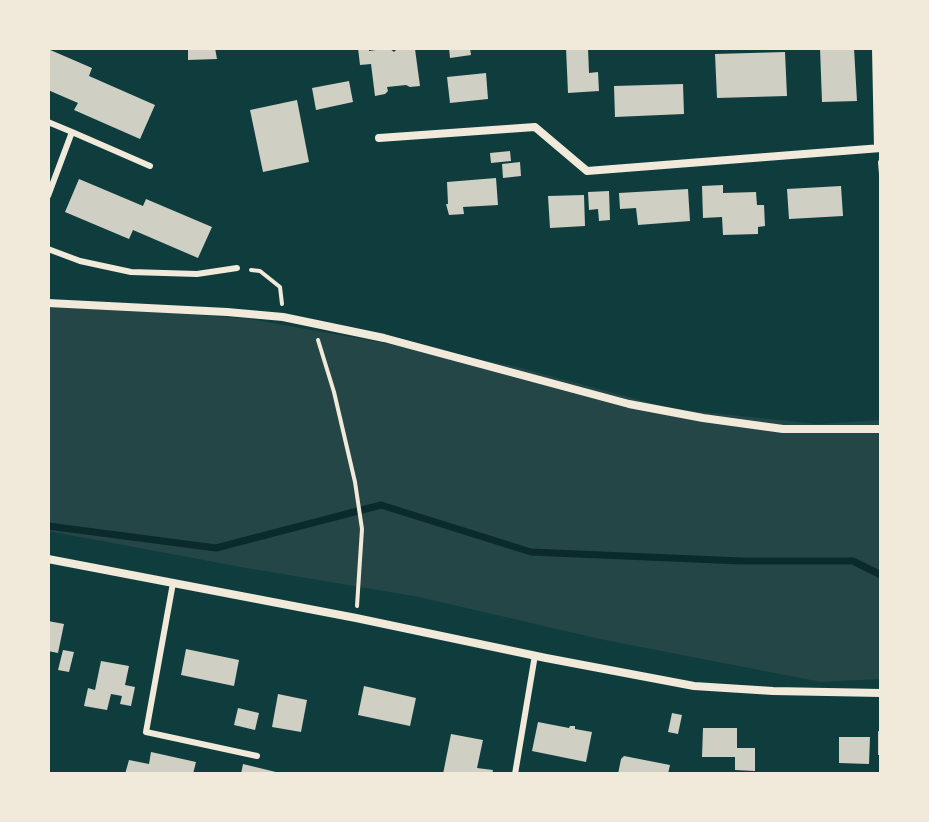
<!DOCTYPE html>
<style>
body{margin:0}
#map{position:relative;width:929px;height:822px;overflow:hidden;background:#0f3d3e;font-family:Signika,sans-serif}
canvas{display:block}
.frame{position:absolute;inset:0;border:50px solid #f1e9da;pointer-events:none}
</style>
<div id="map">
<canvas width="929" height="822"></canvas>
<div class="frame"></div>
</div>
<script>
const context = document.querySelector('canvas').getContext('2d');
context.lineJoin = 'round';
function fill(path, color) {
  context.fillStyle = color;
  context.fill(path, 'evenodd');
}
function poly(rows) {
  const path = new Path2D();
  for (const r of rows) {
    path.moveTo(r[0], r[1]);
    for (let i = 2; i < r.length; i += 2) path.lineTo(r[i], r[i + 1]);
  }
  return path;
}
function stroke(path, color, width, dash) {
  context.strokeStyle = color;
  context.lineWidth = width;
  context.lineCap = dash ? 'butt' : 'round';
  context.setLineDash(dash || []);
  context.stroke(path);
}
const green = poly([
 [48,303,250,319,513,366,673,409,818,424,881,420,881,679,821,682,600,639,419,597,241,567,48,531]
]);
const stream = poly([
 [48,526,216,548,381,505,531,552,741,561,853,561,881,575]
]);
const building = poly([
 [188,48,215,48,217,59,188,60],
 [358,48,369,48,369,51,389,48,394,52,396,50,415,49,420,86,410,87,406,85,387,87,388,91,385,94,375,96,371,64,360,65],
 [449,48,470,48,471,55,450,58],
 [566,48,588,48,589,73,598,72,599,91,568,93],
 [820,48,854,48,857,101,822,102],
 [48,49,92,68,89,76,155,105,140,139,74,110,78,103,48,90],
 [785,52,787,96,717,98,715,54],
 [486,73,488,99,450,103,447,77],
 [349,81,353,102,316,110,312,88],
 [683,84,684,114,615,117,614,86],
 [297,100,309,162,263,172,250,110],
 [510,151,511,161,491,163,490,153],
 [520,162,521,176,503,178,502,164],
 [496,178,498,205,463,207,464,214,449,215,446,204,448,204,447,182],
 [79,179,143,206,146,199,212,227,198,258,133,230,129,239,65,212],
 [723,185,723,193,756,192,757,205,764,205,765,226,758,227,758,234,723,235,722,217,703,218,702,186],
 [841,186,843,216,789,219,787,189],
 [688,189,690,221,638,225,636,208,620,209,619,193],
 [609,191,610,220,599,221,598,209,589,210,588,192],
 [584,195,585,226,550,228,548,196],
 [48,621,64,624,58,653,48,651],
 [186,649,239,660,234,686,181,675],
 [63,650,74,652,69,672,58,670],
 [101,661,129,666,125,685,135,687,131,706,120,704,122,696,111,694,107,710,84,706,88,688,95,690],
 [364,686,416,698,410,726,358,715],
 [278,694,307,700,301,732,272,727],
 [238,708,259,713,255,730,234,725],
 [672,713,682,715,678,734,668,732],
 [538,722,569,728,570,726,575,726,575,729,592,732,586,762,532,751],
 [703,728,737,728,737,748,755,748,755,771,735,770,735,757,702,757],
 [878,731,881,732,881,755,878,755],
 [451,734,483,740,477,768,493,770,492,774,443,774],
 [839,737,870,737,869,764,839,763],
 [151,752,196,762,193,774,125,774,129,760,149,764],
 [624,756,670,765,668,774,618,774,621,759],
 [243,764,280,773,280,774,241,774]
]);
const path = poly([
 [880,162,881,174],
 [251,270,260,271,280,287,282,304],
 [318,340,334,392,355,482,362,529,357,606]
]);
const service = poly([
 [48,122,72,132,48,196],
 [72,132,150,166],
 [48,249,80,261,131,272,197,274,237,268],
 [173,583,146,732,257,756],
 [515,774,535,655]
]);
const minor = poly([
 [876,48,878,148],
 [379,138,535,127,587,171,881,148],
 [48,303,227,312,283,317,384,338,629,404,703,418,783,429,881,429],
 [48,559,356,618,546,658,694,686,773,691,881,693]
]);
fill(green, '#244646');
stroke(stream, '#0a2a2b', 7);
fill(building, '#cfcfc3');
stroke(path, '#f1e9da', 4);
stroke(service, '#f1e9da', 6);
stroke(minor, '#f1e9da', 8);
</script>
